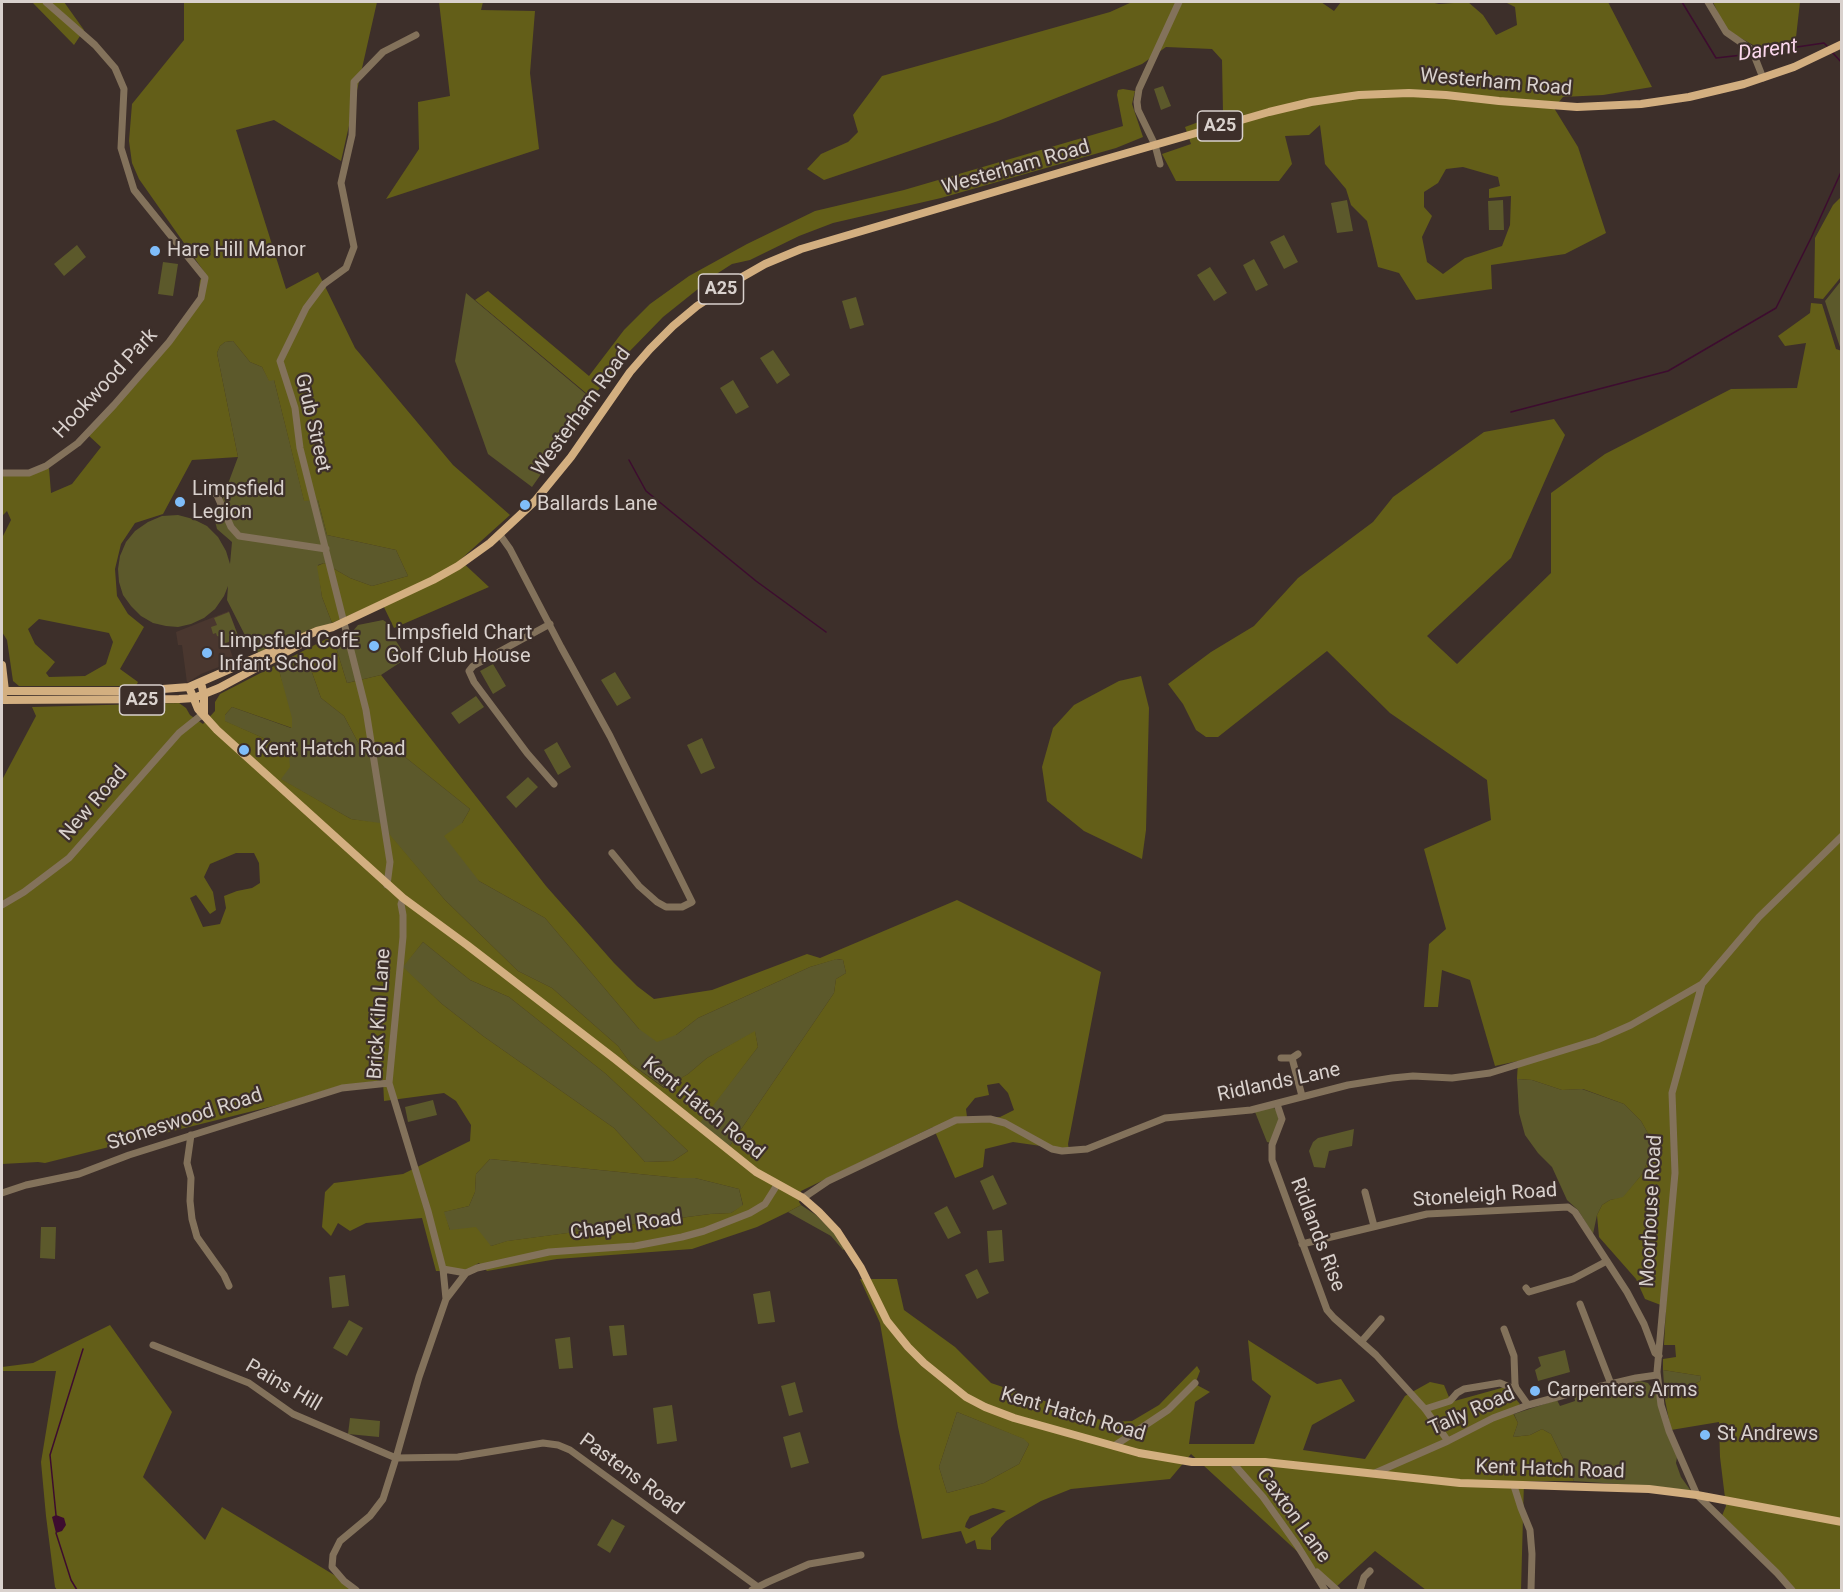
<!DOCTYPE html>
<style>
body{margin:0}
#map{position:relative;width:1843px;height:1592px;overflow:hidden;background:#3d2f2a;font-family:Roboto,sans-serif}
canvas{display:block}
.frame{position:absolute;inset:0;border:3px solid #d9d1cd;pointer-events:none}
</style>
<div id="map">
<canvas width="1843" height="1592"></canvas>
<div class="frame"></div>
</div>
<script>
const context = document.querySelector('canvas').getContext('2d');
context.lineJoin = 'round';
function fill(path, color) {
  context.fillStyle = color;
  context.fill(path, 'evenodd');
}
function poly(rows) {
  const path = new Path2D();
  for (const r of rows) {
    path.moveTo(r[0], r[1]);
    for (let i = 2; i < r.length; i += 2) path.lineTo(r[i], r[i + 1]);
  }
  return path;
}
function stroke(path, color, width, dash) {
  context.strokeStyle = color;
  context.lineWidth = width;
  context.lineCap = dash ? 'butt' : 'round';
  context.setLineDash(dash || []);
  context.stroke(path);
}
function write(font, color, halo, rows, align = 'center') {
  context.font = font + ' Roboto,sans-serif';
  context.lineWidth = 4.5;
  context.setLineDash([]);
  context.textBaseline = 'middle';
  context.strokeStyle = halo;
  context.fillStyle = color;
  for (const [text, x, y, turn = 0] of rows) {
    context.save();
    context.translate(x, y);
    context.rotate((+turn || 0) * Math.PI / 180);
    context.textAlign = isNaN(turn) ? turn : align;
    if (halo) context.strokeText(text, 0, 0);
    context.fillText(text, 0, 0);
    context.restore();
  }
}
const built = poly([
 [229,611,239,638,228,643,234,661,201,674,187,683,182,645,178,645,176,632]
]);
const green = poly([
 [1163,86,1171,106,1161,110,1154,89],
 [1347,200,1353,231,1337,233,1331,203],
 [1503,200,1504,230,1489,230,1488,201],
 [1284,235,1298,262,1284,269,1270,242],
 [77,245,86,257,64,276,54,264],
 [1254,259,1268,285,1256,291,1243,265],
 [163,262,178,264,173,296,158,294],
 [1210,267,1227,293,1214,301,1197,275],
 [1841,281,1841,347,1840,347,1825,301],
 [466,293,593,400,532,487,488,454,455,361],
 [856,297,864,325,850,329,842,301],
 [233,341,250,362,262,367,269,380,274,380,304,500,318,500,327,535,396,550,408,576,372,586,350,578,324,563,318,565,322,597,332,623,268,650,254,653,227,600,228,586,224,596,215,609,204,618,191,624,178,627,166,626,153,623,141,616,131,606,123,595,119,582,118,569,120,556,126,542,135,531,148,522,162,516,178,515,193,519,207,526,218,537,226,551,230,564,232,542,217,529,215,521,216,516,238,457,217,353,220,346,225,342],
 [773,350,790,375,777,384,760,358],
 [733,380,749,407,736,414,720,388],
 [229,612,239,638,223,644,221,637,217,636,216,633,213,634,211,627,217,625,214,618],
 [383,620,389,624,389,630,407,658,381,675,347,683,335,644,343,639,352,637,352,632,358,625],
 [305,658,308,661,321,698,344,716,362,750,377,749,390,745,470,809,462,823,479,881,545,918,639,1029,676,1035,698,1018,810,967,836,959,843,960,846,973,836,979,834,993,729,1147,699,1123,758,1047,755,1032,707,1058,688,1074,665,1088,631,1064,618,1046,552,988,518,971,445,900,380,824,351,819,280,779,285,750,277,744,224,721,225,715,232,707,291,728,279,669],
 [493,664,506,686,493,694,480,671],
 [615,672,631,698,617,706,601,680],
 [476,696,484,707,459,724,451,713],
 [702,738,715,768,701,774,687,745],
 [557,742,571,767,558,775,544,750],
 [528,777,538,787,516,808,506,797],
 [423,942,470,980,509,997,606,1074,688,1151,673,1161,645,1162,614,1128,483,1036,442,1004,402,967],
 [1517,1079,1532,1080,1562,1090,1582,1089,1624,1104,1641,1121,1654,1144,1643,1173,1623,1198,1610,1200,1602,1205,1597,1215,1593,1234,1578,1210,1567,1200,1552,1167,1538,1153,1525,1135,1519,1113],
 [433,1100,437,1115,408,1122,405,1107],
 [1273,1107,1276,1110,1279,1119,1271,1143,1267,1142,1255,1112],
 [1354,1129,1352,1146,1329,1151,1325,1168,1314,1167,1309,1151,1313,1142,1318,1138],
 [490,1159,679,1178,695,1178,739,1189,743,1206,731,1213,710,1214,508,1241,491,1246,450,1230,443,1212,469,1206,475,1192,476,1174],
 [993,1175,1007,1204,993,1210,980,1181],
 [801,1205,816,1215,834,1233,846,1248,843,1250,831,1236,788,1212],
 [947,1206,961,1233,948,1239,934,1213],
 [41,1227,56,1227,55,1259,40,1258],
 [1002,1230,1004,1261,989,1263,987,1231],
 [977,1269,989,1293,977,1299,965,1275],
 [345,1275,349,1306,332,1308,329,1277],
 [770,1291,775,1322,758,1324,753,1294],
 [349,1320,363,1328,347,1356,333,1348],
 [624,1325,627,1355,613,1356,609,1326],
 [570,1337,573,1368,559,1369,555,1339],
 [1565,1350,1570,1372,1538,1381,1535,1370,1541,1366,1538,1357],
 [1663,1370,1701,1376,1700,1381,1665,1400],
 [1640,1381,1648,1383,1657,1395,1677,1457,1676,1463,1681,1477,1691,1491,1662,1487,1574,1481,1551,1434,1542,1429,1530,1435,1513,1437,1518,1423,1514,1414,1557,1400,1560,1406,1575,1401,1574,1395],
 [795,1382,803,1412,789,1416,781,1386],
 [672,1405,677,1441,657,1444,653,1408],
 [957,1412,1025,1439,1029,1444,1019,1464,984,1483,947,1493,939,1467],
 [350,1418,380,1421,379,1437,348,1434],
 [800,1432,809,1463,791,1468,783,1437],
 [612,1519,625,1526,610,1553,597,1545]
]);
const forest = poly([
 [32,2,64,2,84,30,74,45],
 [184,2,377,2,341,161,274,120,236,130,286,289,318,272,355,348,453,465,510,515,460,560,489,587,394,628,381,601,332,623,322,597,317,566,324,563,350,578,372,586,408,576,396,550,327,535,318,500,304,501,274,380,269,381,262,367,250,362,233,341,225,342,220,346,217,353,238,457,192,460,163,514,135,523,121,544,115,569,117,596,128,614,144,627,120,669,138,682,136,686,19,686,13,681,7,640,2,632,2,538,11,520,7,511,2,516,2,476,28,476,49,468,51,493,72,484,101,447,88,435,140,380,197,307,200,280,205,273,139,179,132,163,129,141,132,104,184,40],
 [39,619,109,633,113,642,106,664,85,676,49,677,46,673,55,662,35,644,28,629],
 [439,2,483,2,481,10,535,11,530,73,539,149,386,199,419,149,418,102,450,96],
 [1132,2,1321,2,1334,11,1341,2,1430,2,1439,4,1468,2,1483,15,1496,35,1517,25,1515,7,1505,2,1608,2,1652,87,1603,95,1563,97,1554,108,1578,147,1606,233,1565,254,1491,265,1492,289,1416,300,1399,273,1378,267,1367,221,1351,205,1346,189,1325,164,1320,125,1309,135,1285,136,1292,164,1279,181,1176,181,1162,154,1191,144,1185,127,1223,113,1222,60,1212,49,1166,47,1142,64,998,121,824,180,807,169,821,154,848,142,858,132,853,115,882,76,1110,12],
 [1463,167,1498,177,1500,186,1489,189,1489,198,1511,196,1510,225,1502,246,1465,258,1443,274,1427,262,1422,237,1432,216,1424,207,1424,192,1438,183,1446,169],
 [1713,2,1800,2,1795,46,1764,51,1726,30],
 [1123,89,1135,91,1132,104,1143,137,1116,148,941,198,833,223,799,236,750,260,732,264,718,273,663,317,626,355,592,398,475,300,488,291,589,376,624,330,650,304,689,276,747,244,815,211,904,190,1123,126,1117,95,1118,90],
 [1841,197,1841,277,1823,299,1814,298,1815,238,1833,205],
 [1811,303,1822,304,1836,349,1842,351,1841,1590,1792,1590,1721,1518,1726,1506,1720,1457,1719,1422,1671,1430,1665,1400,1700,1381,1701,1376,1663,1370,1663,1359,1676,1357,1675,1345,1664,1345,1666,1307,1645,1299,1636,1279,1599,1237,1597,1215,1602,1205,1610,1200,1623,1197,1643,1173,1654,1144,1641,1121,1624,1104,1583,1089,1562,1090,1532,1080,1517,1079,1518,1061,1495,1066,1470,980,1442,970,1438,1007,1424,1007,1429,944,1446,929,1424,849,1491,820,1487,780,1390,713,1327,651,1218,737,1206,737,1196,730,1183,704,1168,684,1211,652,1254,626,1298,578,1373,522,1393,497,1484,432,1554,419,1565,435,1511,558,1427,636,1457,664,1551,573,1551,493,1605,454,1731,389,1797,388,1806,343,1785,346,1778,336,1810,313],
 [330,637,335,644,347,683,381,675,546,886,614,963,637,986,654,999,712,990,807,954,820,958,957,900,1101,972,1068,1144,1069,1150,1013,1142,985,1149,983,1167,955,1178,933,1127,801,1191,799,1202,801,1205,788,1212,757,1227,692,1249,557,1259,487,1271,479,1263,464,1271,436,1271,422,1218,366,1223,350,1231,338,1223,331,1236,322,1227,325,1192,334,1183,403,1174,470,1141,471,1125,456,1101,444,1093,384,1101,383,1080,336,1087,281,1104,45,1163,38,1162,2,1164,2,944,3,943,2,941,2,780,36,716,32,707,179,703,186,708,190,715,203,724,215,711,215,702,220,694],
 [305,658,308,661,321,698,344,716,362,750,377,749,390,745,470,809,462,823,444,836,479,881,545,918,639,1029,657,1042,676,1035,698,1018,810,967,837,959,843,960,846,973,836,979,834,993,729,1147,700,1123,758,1047,755,1031,707,1058,688,1074,664,1088,631,1064,618,1046,552,988,518,971,445,900,380,823,351,819,281,779,290,767,289,757,285,750,277,744,225,721,225,715,232,707,292,728,292,718,279,670],
 [236,853,254,853,259,863,260,883,252,888,237,891,224,896,226,908,220,924,203,927,190,898,196,895,210,914,216,910,213,892,204,877,210,864],
 [423,942,470,980,509,997,606,1074,688,1151,673,1161,645,1162,614,1128,483,1036,442,1004,403,967],
 [999,1083,1008,1093,1014,1110,1000,1117,967,1117,966,1109,975,1098,989,1095,987,1085],
 [490,1159,679,1178,695,1178,739,1189,743,1205,731,1213,710,1214,507,1241,491,1246,476,1227,450,1230,444,1212,469,1206,475,1192,476,1174],
 [1141,676,1149,708,1146,830,1142,859,1084,831,1047,801,1042,767,1053,728,1074,705,1119,681],
 [860,1279,897,1279,904,1310,955,1347,991,1383,1107,1422,1132,1421,1159,1405,1197,1366,1200,1371,1195,1384,1210,1392,1195,1402,1189,1444,1254,1444,1271,1396,1252,1380,1248,1340,1317,1384,1341,1379,1355,1401,1312,1425,1303,1450,1365,1459,1405,1396,1430,1382,1444,1385,1451,1402,1505,1387,1520,1404,1512,1411,1518,1423,1513,1437,1530,1435,1542,1429,1551,1434,1574,1481,1524,1481,1521,1590,1426,1590,1375,1551,1336,1587,1191,1454,1170,1479,1071,1489,1041,1501,1006,1521,991,1538,991,1550,977,1549,975,1540,966,1544,961,1531,922,1539,898,1427,880,1323],
 [957,1412,1024,1439,1029,1444,1019,1464,984,1483,947,1493,939,1467],
 [993,1508,1006,1511,969,1529,965,1527,966,1523,970,1516],
 [110,1325,172,1412,143,1477,205,1540,222,1507,344,1581,355,1590,57,1590,55,1587,46,1516,41,1462,56,1371,2,1371,2,1367,33,1363]
]);
const water = poly([
 [56,1515,64,1518,66,1525,62,1531,56,1533,52,1517]
]);
const stream = poly([
 [1682,2,1716,58,1751,54],
 [1832,52,1842,63],
 [1756,53,1824,43,1827,46],
 [1511,412,1668,371,1776,308,1811,238,1842,170],
 [629,460,646,491,756,581,826,632],
 [56,1515,50,1455,83,1349],
 [56,1533,71,1580,77,1590]
]);
const minor = poly([
 [1708,2,1726,32,1752,50,1763,78],
 [1160,164,1155,145,1138,110,1137,102,1139,89,1179,2],
 [2,473,29,473,46,466,78,443,114,405,169,342,201,298,205,278,134,190,121,148,124,89,115,68,95,45,46,2],
 [211,490,217,495,231,527,239,536,326,549],
 [500,535,510,549,561,647,610,736,692,902,682,907,666,907,657,902,639,886,612,853],
 [550,624,473,666,469,671,474,682,527,753,554,784],
 [387,885,390,862,366,710,300,448,295,408,280,361,306,308,324,284,346,268,354,247,341,183,352,135,354,82,383,52,416,35],
 [2,905,24,892,69,858,179,733,199,717,204,715],
 [1298,1054,1292,1058,1302,1096],
 [1281,1058,1292,1058],
 [1277,1104,1282,1119,1272,1145,1272,1160,1327,1310,1334,1318,1376,1355,1425,1409,1448,1441],
 [191,1135,187,1163,191,1178,190,1201,192,1219,197,1237,224,1275,229,1286],
 [1365,1192,1374,1226],
 [2,1193,26,1185,79,1174,129,1155,342,1088,389,1083],
 [803,1198,828,1181,956,1120,990,1119,1005,1123,1052,1149,1062,1151,1087,1149,1165,1118,1251,1110,1348,1085,1392,1078,1413,1076,1452,1078,1490,1073,1597,1040,1631,1025,1702,984],
 [1302,1244,1427,1214,1568,1207,1575,1212,1627,1292,1644,1324,1655,1353,1659,1356],
 [443,1269,466,1273,446,1299],
 [466,1273,477,1268,549,1252,635,1246,682,1237,704,1231,750,1213,765,1204,777,1185],
 [1526,1288,1529,1292,1573,1279,1607,1261],
 [1580,1304,1611,1384],
 [1504,1329,1514,1356,1515,1384,1516,1388],
 [1361,1342,1381,1319],
 [153,1345,249,1383,293,1414,396,1458,458,1457,543,1443,558,1445,570,1450,758,1587],
 [1425,1409,1450,1401,1457,1393,1464,1389,1500,1383,1512,1388,1516,1388,1528,1405],
 [1114,1446,1168,1410,1195,1383],
 [1232,1462,1263,1497,1297,1545,1325,1590],
 [1375,1473,1448,1441,1493,1418,1528,1405,1572,1393,1636,1378,1657,1375],
 [1514,1486,1521,1508,1530,1530,1532,1554,1531,1590],
 [1317,1572,1337,1590],
 [356,1590,344,1581,332,1567,333,1555,340,1541,370,1516,383,1499,396,1458,419,1377,446,1299,443,1269,428,1211,389,1083,403,937,403,915,401,904,403,898],
 [752,1590,768,1582,809,1564,861,1555],
 [1360,1590,1364,1577,1370,1571],
 [1792,1590,1777,1573,1697,1495,1669,1431,1661,1405,1657,1372,1675,1173,1672,1093,1702,984,1759,917,1842,836]
]);
const major = poly([
 [2,665,5,691,4,693],
 [201,683,204,695,204,715],
 [189,687,198,709,217,730,403,898,467,945,615,1059,756,1172,803,1198,819,1212,837,1231,861,1268,887,1321,908,1347,924,1363,966,1397,985,1407,1014,1418,1139,1453,1192,1462,1265,1462,1460,1483,1649,1489,1697,1495,1842,1522],
 [2,691,136,691,189,687,317,631,333,627,433,580,458,566,490,543,535,501,571,457,630,372,650,349,673,326,697,306,737,280,765,264,801,249,1106,159,1269,112,1311,102,1359,95,1409,93,1446,95,1499,101,1577,107,1641,104,1689,97,1744,84,1794,67,1842,44],
 [2,700,179,699,194,698,219,688,301,644]
]);
const markers = [
 [155,251,6,"#7fbdfa"],
 [180,502,6,"#7fbdfa"],
 [525,505,6,"#7fbdfa"],
 [374,646,6,"#7fbdfa"],
 [207,653,6,"#7fbdfa"],
 [244,750,6,"#7fbdfa"],
 [1535,1391,6,"#7fbdfa"],
 [1705,1435,6,"#7fbdfa"]
];
const shields = [
 [1220,126,45],
 [721,289,45],
 [142,700,45]
];
const shieldNames = [
 ["A25",1220,126],
 ["A25",721,289],
 ["A25",142,700]
];
const streetNames = [
 ["Westerham Road",1496,83,5],
 ["Westerham Road",1016,168,-16],
 ["Hookwood Park",106,384,-47],
 ["Westerham Road",582,412,-54],
 ["Grub Street",312,423,77],
 ["New Road",94,804,-49],
 ["Brick Kiln Lane",380,1014,-86],
 ["Ridlands Lane",1279,1083,-12],
 ["Kent Hatch Road",703,1109,39],
 ["Stoneswood Road",185,1120,-18],
 ["Stoneleigh Road",1485,1196,-4],
 ["Moorhouse Road",1652,1211,-87],
 ["Chapel Road",626,1226,-8],
 ["Ridlands Rise",1317,1235,69],
 ["Pains Hill",283,1386,30],
 ["Tally Road",1472,1412,-24],
 ["Kent Hatch Road",1073,1415,16],
 ["Kent Hatch Road",1550,1470,2],
 ["Pastens Road",631,1475,36],
 ["Caxton Lane",1293,1516,54]
];
const poiNames = [
 ["Hare Hill Manor",167,251],
 ["Limpsfield",192,490],
 ["Legion",192,513],
 ["Ballards Lane",537,505],
 ["Limpsfield Chart",386,634],
 ["Golf Club House",386,657],
 ["Limpsfield CofE",219,642],
 ["Infant School",219,665],
 ["Kent Hatch Road",256,750],
 ["Carpenters Arms",1547,1391],
 ["St Andrews",1717,1435]
];
const waterNames = [
 ["Darent",1768,51,-8]
];
fill(built, '#4a372f');
fill(green, '#5c592b');
fill(forest, '#635e18');
fill(water, '#3d0c2f');
stroke(stream, '#3d0c2f', 1.5);
stroke(minor, '#83725b', 7);
stroke(major, '#d3af80', 8);
for (const [x, y, r, color] of markers) {
  const dot = new Path2D();
  dot.arc(x, y, r, 0, 2 * Math.PI);
  context.fillStyle = color;
  context.fill(dot);
  stroke(dot, '#3d2f2a', 2);
}
for (const [x, y, w] of shields) {
  const box = new Path2D();
  box.roundRect(x - w / 2, y - 15, w, 30, 4.5);
  context.fillStyle = '#3d2f2a';
  context.fill(box);
  stroke(box, '#d9d1cd', 1.5);
}
write('bold 18px', '#d9d1cd', null, shieldNames);
write('20px', '#d9d1cd', '#3d2f2a', streetNames);
write('20px', '#d9d1cd', '#3d2f2a', poiNames, 'left');
write('italic 21px', '#fbd8ed', '#3d2f2a', waterNames);
</script>
